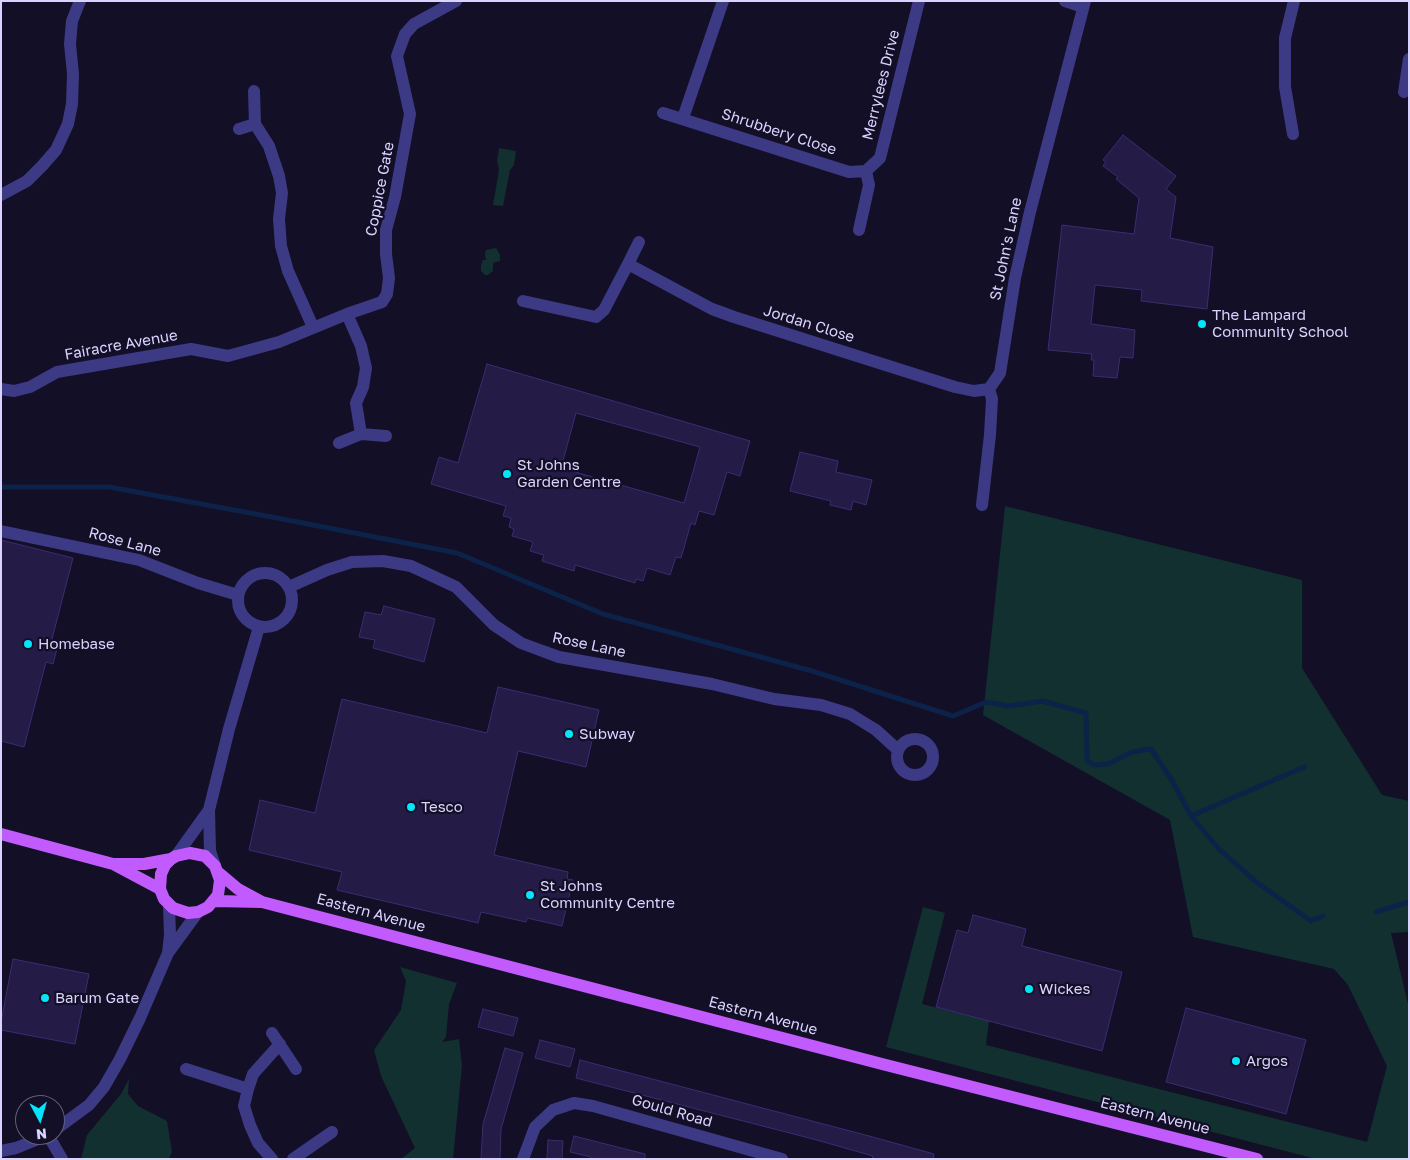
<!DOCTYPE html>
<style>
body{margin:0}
#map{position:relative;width:1410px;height:1160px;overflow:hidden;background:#130f26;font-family:"Golos Text",sans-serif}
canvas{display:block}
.frame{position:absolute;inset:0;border:2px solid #d9d4ff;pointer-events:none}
.north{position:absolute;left:15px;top:1095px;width:50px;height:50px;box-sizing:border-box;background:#130f26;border:1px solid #625e7d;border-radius:50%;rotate:174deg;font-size:14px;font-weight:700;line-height:20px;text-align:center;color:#d9d4ff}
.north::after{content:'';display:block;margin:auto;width:18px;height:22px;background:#00e5ff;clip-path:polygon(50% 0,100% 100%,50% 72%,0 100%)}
</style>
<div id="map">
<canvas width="1410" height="1160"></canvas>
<div class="frame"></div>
<div class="north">N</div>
</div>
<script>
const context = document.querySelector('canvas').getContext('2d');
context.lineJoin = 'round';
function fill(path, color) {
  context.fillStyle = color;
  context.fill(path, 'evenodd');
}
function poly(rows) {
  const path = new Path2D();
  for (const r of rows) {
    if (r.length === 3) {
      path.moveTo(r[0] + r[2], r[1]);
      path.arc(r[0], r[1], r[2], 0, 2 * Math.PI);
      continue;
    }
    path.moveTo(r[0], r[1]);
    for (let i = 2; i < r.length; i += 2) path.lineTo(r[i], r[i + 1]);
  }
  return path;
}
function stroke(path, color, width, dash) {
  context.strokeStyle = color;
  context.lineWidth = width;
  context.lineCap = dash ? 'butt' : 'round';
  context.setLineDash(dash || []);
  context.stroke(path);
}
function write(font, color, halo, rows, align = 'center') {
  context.font = font + ' "Golos Text",sans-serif';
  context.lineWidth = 4.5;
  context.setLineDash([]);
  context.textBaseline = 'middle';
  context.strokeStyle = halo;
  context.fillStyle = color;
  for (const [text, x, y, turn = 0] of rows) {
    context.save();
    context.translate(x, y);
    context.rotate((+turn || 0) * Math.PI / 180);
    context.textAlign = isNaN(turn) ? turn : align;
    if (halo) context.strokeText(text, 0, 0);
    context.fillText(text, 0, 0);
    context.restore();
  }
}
const green = poly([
 [499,148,516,151,514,165,510,170,503,206,493,205,499,170,497,161],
 [496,248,500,255,500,261,493,263,493,271,488,275,485,275,481,271,481,265,483,260,486,260,485,254,486,250],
 [1005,506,1302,580,1302,668,1382,795,1409,801,1409,932,1391,933,1409,1008,1409,1159,1316,1159,886,1047,923,907,945,913,922,1004,989,1021,986,1045,1367,1142,1387,1066,1348,985,1334,969,1193,937,1170,820,983,715],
 [400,967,457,983,449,1004,446,1037,442,1042,459,1039,462,1066,453,1159,401,1159,415,1148,381,1076,374,1050,401,1010,406,981],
 [129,1079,128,1094,138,1106,167,1121,172,1152,169,1159,81,1159,87,1135,121,1094]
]);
const stream = poly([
 [1,487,109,487,272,517,457,553,603,614,812,671,953,716,986,702,1009,706,1042,701,1086,713,1087,761,1095,765,1108,764,1132,752,1151,749,1173,782,1191,816,1218,848,1255,881,1311,921,1323,916],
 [1191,816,1304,767],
 [1376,912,1409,902]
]);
const building = poly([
 [1123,135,1176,176,1166,189,1176,197,1170,238,1213,247,1207,309,1141,301,1142,290,1095,285,1091,324,1135,330,1133,358,1120,357,1117,378,1093,376,1094,360,1091,360,1092,354,1048,350,1062,225,1134,234,1139,198,1116,179,1118,177,1103,166,1106,162,1103,160,1123,135],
 [487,364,750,441,740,476,727,472,714,515,699,511,695,525,691,523,681,558,676,557,670,575,647,568,643,581,636,579,635,583,575,565,574,571,542,561,544,555,530,551,533,542,512,536,514,529,509,527,511,518,503,516,506,506,431,484,439,457,458,463,487,364],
 [576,413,700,447,684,503,561,468,576,413],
 [800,452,838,461,836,472,872,480,866,505,853,501,851,510,830,505,831,501,790,491,800,452],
 [1,540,73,558,51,643,58,645,53,664,46,662,24,747,1,741,1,540],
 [384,606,435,619,424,662,373,648,375,640,359,637,365,612,381,615,384,606],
 [498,687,599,710,586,767,518,751,494,855,568,872,567,879,573,880,562,926,527,918,526,922,481,912,478,923,337,890,342,872,249,850,260,800,315,813,342,699,487,733,498,687],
 [973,915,1026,929,1022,946,1122,972,1102,1051,936,1007,957,930,968,933,973,915],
 [13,959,89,974,75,1044,1,1030,1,1022,13,959],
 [1186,1008,1306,1040,1286,1114,1166,1082,1186,1008],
 [483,1009,518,1018,513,1036,478,1027,483,1009],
 [540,1040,575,1049,570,1067,535,1058,540,1040],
 [505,1048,523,1053,501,1129,500,1159,481,1159,483,1124,505,1048],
 [580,1060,869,1136,934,1154,933,1159,872,1159,873,1156,813,1139,576,1078,580,1060],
 [574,1136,645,1154,645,1159,591,1159,591,1157,570,1152,574,1136],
 [548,1140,563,1141,562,1159,547,1159,548,1140]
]);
const minor = poly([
 [1065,1,1083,7],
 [254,91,255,124,269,146,279,176,282,193,279,219,281,246,288,271,313,327],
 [1404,92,1409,59],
 [663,113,849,172,866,171],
 [683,118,723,1],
 [239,129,255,124],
 [1293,134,1285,87,1285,38,1294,1],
 [1,195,27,181,42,166,56,150,68,124,72,104,73,74,70,44,72,21,80,1],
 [859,230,869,185,866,171,880,158,919,1],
 [628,264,639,242],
 [523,301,596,317,604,310,628,264,712,309,734,317,955,387,974,391,989,389],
 [347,314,361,346,366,368,363,387,356,403,361,434],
 [1,389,14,391,30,387,57,372,191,349,228,356,279,342,347,314,382,302,387,294,389,278,386,254,386,230,395,197,410,114,397,56,405,34,414,24,456,1],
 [339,443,361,434,386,436],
 [982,505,990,435,992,399,989,389,1000,373,1015,278,1030,212,1085,1],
 [1,531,139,560,198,583,238,595],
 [265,600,27],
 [289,587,327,570,352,562,383,561,411,566,456,587,494,625,521,643,537,649,559,657,712,684,774,699,821,705,850,714,876,730,898,750],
 [915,757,18],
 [176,856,209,810],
 [215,866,210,851,209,810,229,729,259,627],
 [168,953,170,935,169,905],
 [272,1033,296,1069],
 [186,1069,248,1089],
 [55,1130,89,1105,104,1087,120,1059,140,1018,168,953,198,912],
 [48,1135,62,1159],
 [1,1151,16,1148,48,1135],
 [272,1159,258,1143,250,1125,244,1106,248,1089,253,1074,280,1044],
 [293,1159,332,1132],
 [523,1159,535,1127,553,1110,574,1103,593,1106,782,1159]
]);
const primary = poly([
 [1,834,113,864,144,864,171,859,176,856,190,853,205,856,215,866,220,880,218,895,208,907,198,912,188,913,173,908,164,899,160,889,161,874,165,865,171,859],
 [115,865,160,889],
 [219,873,238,889,262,902,882,1064,1257,1159],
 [214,901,262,902]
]);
const markers = [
 [1202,324,5,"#00e5ff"],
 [507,474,5,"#00e5ff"],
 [28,644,5,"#00e5ff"],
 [569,734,5,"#00e5ff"],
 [411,807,5,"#00e5ff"],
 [530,895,5,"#00e5ff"],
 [1029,989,5,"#00e5ff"],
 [45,998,5,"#00e5ff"],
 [1236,1061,5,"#00e5ff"]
];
const streetNames = [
 ["Merrylees Drive",881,85,-76],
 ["Shrubbery Close",779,132,18],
 ["Coppice Gate",380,189,-79],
 ["St John's Lane",1006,249,-78],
 ["Jordan Close",809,324,17],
 ["Fairacre Avenue",121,345,-10],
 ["Rose Lane",125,542,15],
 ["Rose Lane",589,645,12],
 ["Eastern Avenue",371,913,15],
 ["Eastern Avenue",763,1016,15],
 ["Gould Road",672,1111,16],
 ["Eastern Avenue",1155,1116,14]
];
const poiNames = [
 ["The Lampard",1212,315],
 ["Community School",1212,332],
 ["St Johns",517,465],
 ["Garden Centre",517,482],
 ["Homebase",38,644],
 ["Subway",579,734],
 ["Tesco",421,807],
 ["St Johns",540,886],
 ["Community Centre",540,903],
 ["Wickes",1039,989],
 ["Barum Gate",55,998],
 ["Argos",1246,1061]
];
fill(green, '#12302f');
stroke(stream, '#0c2248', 5);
fill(building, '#241b47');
stroke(building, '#3b2d73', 1);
stroke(minor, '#3d3a85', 12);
stroke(primary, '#c25bff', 12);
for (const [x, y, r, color] of markers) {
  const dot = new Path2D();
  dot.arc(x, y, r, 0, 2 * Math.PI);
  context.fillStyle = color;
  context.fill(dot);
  stroke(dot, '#130f26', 2);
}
write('15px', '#d9d4ff', '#130f26', streetNames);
write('15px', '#d9d4ff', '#130f26', poiNames, 'left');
</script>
